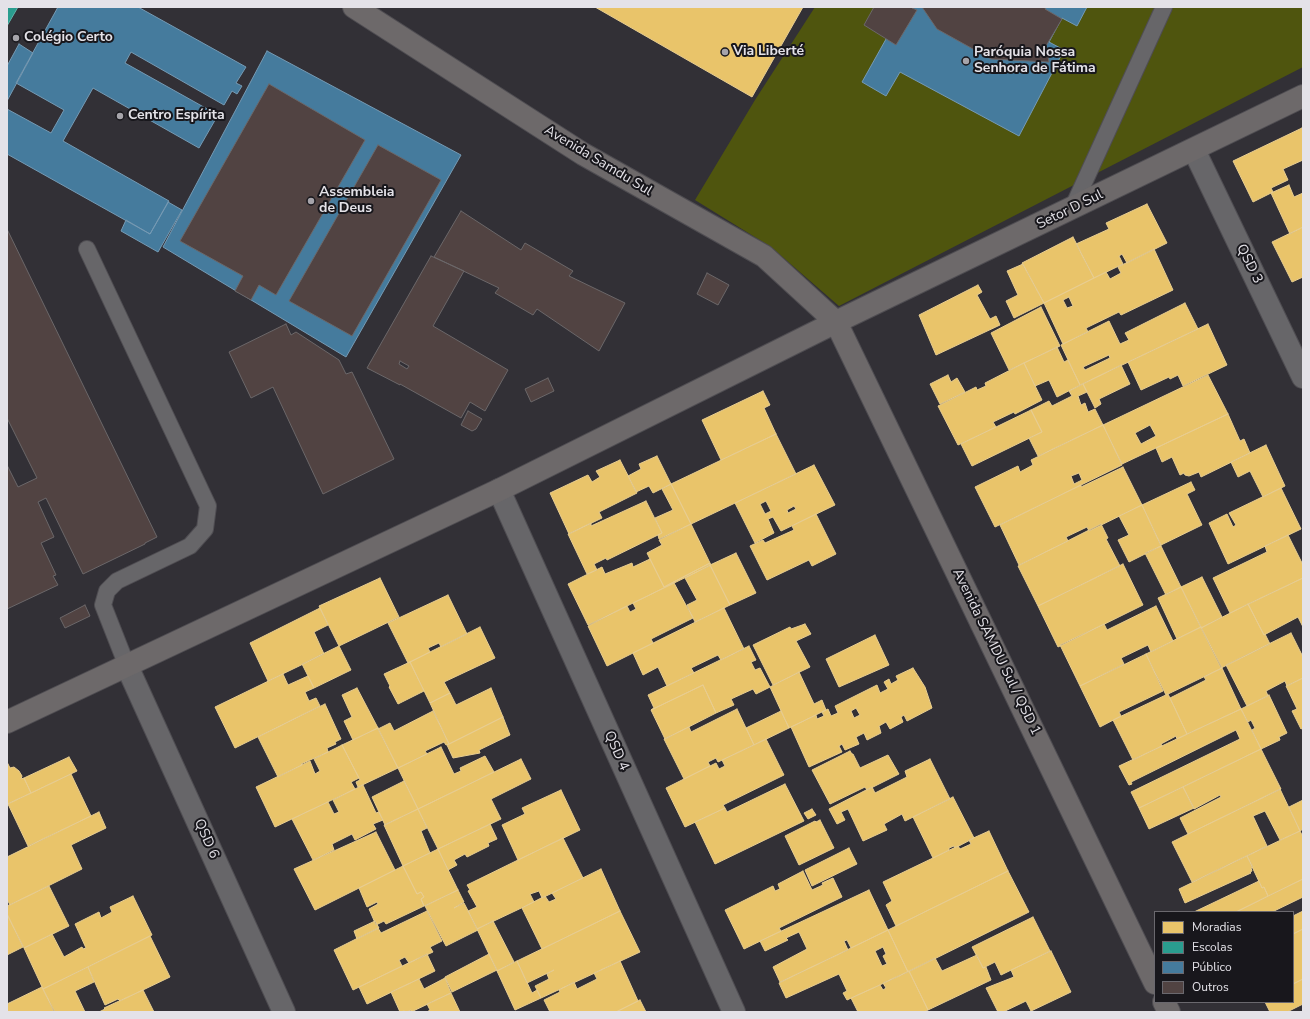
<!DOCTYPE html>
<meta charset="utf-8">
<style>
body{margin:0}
#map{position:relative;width:1310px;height:1019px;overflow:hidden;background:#323036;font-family:"Nunito Sans",sans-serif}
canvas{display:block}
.frame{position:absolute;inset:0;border:8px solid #e4e2e8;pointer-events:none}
.legend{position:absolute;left:1154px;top:911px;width:140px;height:92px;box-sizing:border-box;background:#18171c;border:1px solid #6a686e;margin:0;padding:5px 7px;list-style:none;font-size:12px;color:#e4e2e8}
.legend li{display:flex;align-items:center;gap:8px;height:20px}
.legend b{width:20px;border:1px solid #6a686e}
</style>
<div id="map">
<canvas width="1310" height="1019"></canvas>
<div class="frame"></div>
<ul class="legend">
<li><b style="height:11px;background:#e9c46a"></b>Moradias</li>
<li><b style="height:11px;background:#2a9d8f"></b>Escolas</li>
<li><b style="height:11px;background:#457b9d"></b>Público</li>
<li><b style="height:11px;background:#514342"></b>Outros</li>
</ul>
</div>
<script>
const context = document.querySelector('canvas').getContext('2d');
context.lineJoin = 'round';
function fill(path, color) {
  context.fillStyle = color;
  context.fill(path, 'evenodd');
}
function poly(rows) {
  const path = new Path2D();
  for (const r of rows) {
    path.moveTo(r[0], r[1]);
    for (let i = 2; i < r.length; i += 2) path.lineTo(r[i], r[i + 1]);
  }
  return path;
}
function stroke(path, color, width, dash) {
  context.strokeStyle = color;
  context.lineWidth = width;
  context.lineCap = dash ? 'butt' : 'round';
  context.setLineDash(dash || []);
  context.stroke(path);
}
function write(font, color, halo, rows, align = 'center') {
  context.font = font + ' "Nunito Sans",sans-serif';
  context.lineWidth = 4;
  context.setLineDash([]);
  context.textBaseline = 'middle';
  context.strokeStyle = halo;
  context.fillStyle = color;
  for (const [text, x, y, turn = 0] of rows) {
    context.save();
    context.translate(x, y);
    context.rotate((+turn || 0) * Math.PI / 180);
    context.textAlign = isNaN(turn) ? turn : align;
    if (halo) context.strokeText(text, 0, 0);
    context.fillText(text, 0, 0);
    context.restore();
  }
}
const green = poly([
 [815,7,1303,7,1303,67,839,306,771,247,695,200,755,100]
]);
const homes = poly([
 [595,7,803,7,752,97,595,7],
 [1302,128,1303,131,1303,160,1283,169,1288,180,1271,188,1273,192,1253,202,1233,161,1302,128],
 [1289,185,1294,197,1303,193,1303,227,1290,234,1271,193,1289,185],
 [1147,204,1167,243,1127,263,1122,254,1119,256,1123,264,1094,278,1076,244,1109,229,1106,223,1147,204],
 [1303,227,1303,277,1292,282,1272,242,1303,227],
 [1073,237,1094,278,1044,303,1022,263,1073,237],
 [1154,249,1173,290,1121,315,1119,312,1086,328,1088,332,1063,344,1044,303,1106,272,1110,279,1121,273,1118,267,1154,249],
 [1069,297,1073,306,1067,308,1063,300,1069,297],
 [1023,264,1044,303,1014,318,1006,301,1018,295,1007,271,1023,264],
 [978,285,982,292,977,295,990,319,996,316,1000,325,936,355,919,315,978,285],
 [1185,303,1198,329,1080,385,1061,345,1109,321,1120,344,1129,340,1125,333,1185,303],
 [1109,355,1110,358,1085,370,1083,367,1109,355],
 [1041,307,1060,346,1009,370,991,333,1041,307],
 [1208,324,1227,365,1183,386,1178,375,1170,379,1169,377,1141,390,1128,362,1208,324],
 [1057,347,1064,362,1068,360,1080,385,1057,397,1049,380,1035,386,1024,363,1057,347],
 [1024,363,1042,400,1015,414,1014,412,993,422,996,427,958,445,938,406,976,387,977,390,986,386,985,383,1024,363],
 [1121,365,1130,384,1099,399,1101,404,1095,408,1083,384,1121,365],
 [948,375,951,382,957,378,965,392,940,404,930,384,948,375],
 [1208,375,1228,414,1122,464,1103,425,1208,375],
 [1150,425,1156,436,1141,444,1135,433,1150,425],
 [1083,384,1087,392,1078,396,1081,405,1085,403,1088,412,1095,409,1103,425,1038,456,1029,438,1042,432,1031,410,1049,401,1052,406,1072,396,1069,391,1083,384],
 [763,391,770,405,764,408,776,434,721,460,702,420,763,391],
 [1031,410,1042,432,972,466,961,444,1031,410],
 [1228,414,1240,441,1244,439,1250,453,1201,477,1199,472,1189,476,1185,475,1184,473,1180,475,1172,457,1162,462,1156,448,1228,414],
 [1103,425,1122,465,995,527,975,487,1018,466,1020,472,1033,465,1031,460,1103,425],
 [1079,473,1082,480,1074,484,1071,476,1079,473],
 [776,434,796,474,691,524,671,484,776,434],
 [1266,445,1285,486,1263,497,1250,471,1238,477,1231,462,1266,445],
 [657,456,671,484,653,493,649,486,636,492,628,476,641,469,639,464,657,456],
 [620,460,637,493,599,512,602,518,569,534,550,493,588,475,592,482,600,477,596,471,620,460],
 [814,465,835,505,781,531,773,517,768,519,774,533,755,543,735,503,814,465],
 [766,501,771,511,765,514,760,504,766,501],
 [794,506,796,509,788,513,787,510,794,506],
 [1123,467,1142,505,1089,531,1087,527,1066,537,1068,541,1019,565,1000,525,1081,485,1081,487,1123,467],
 [1191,482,1195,490,1187,494,1202,525,1161,545,1142,505,1191,482],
 [671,484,691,524,659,539,658,535,662,533,655,518,673,510,662,489,671,484],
 [1281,488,1301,529,1228,564,1209,523,1227,514,1233,527,1236,525,1229,513,1281,488],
 [646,501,662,533,607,560,606,558,594,564,597,570,587,574,568,534,591,523,591,526,646,501],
 [1142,505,1161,546,1129,562,1118,540,1129,535,1119,516,1142,505],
 [816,514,836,554,812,566,809,560,767,580,750,546,763,540,765,543,794,530,792,526,816,514],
 [691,524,710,563,664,587,647,553,662,545,659,540,691,524],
 [1101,524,1108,538,1106,539,1120,566,1038,606,1018,566,1101,524],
 [1288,535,1303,565,1303,578,1230,613,1213,578,1267,552,1265,546,1288,535],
 [1161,546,1181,587,1166,595,1145,553,1161,546],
 [736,553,756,593,730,605,710,565,736,553],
 [650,559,664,587,710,563,711,565,588,625,568,584,602,567,605,574,632,563,633,567,650,559],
 [1123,564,1143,605,1058,647,1038,606,1123,564],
 [710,565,730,605,695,622,687,605,697,600,685,578,710,565],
 [1202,577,1222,617,1201,628,1181,587,1202,577],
 [380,578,399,617,339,646,319,606,380,578],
 [1303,578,1303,627,1298,617,1264,635,1248,604,1303,578],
 [674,583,693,618,651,639,653,643,607,666,588,626,627,606,630,612,636,609,633,603,674,583],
 [1181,587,1201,627,1177,639,1158,598,1181,587],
 [448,595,467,634,441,647,439,643,428,648,430,652,408,663,388,623,448,595],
 [1248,604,1264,635,1265,634,1270,644,1221,668,1201,628,1248,604],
 [1156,606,1173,641,1151,652,1148,645,1121,658,1124,664,1080,686,1060,645,1104,624,1107,630,1156,606],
 [320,608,328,625,314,632,324,654,268,681,250,643,320,608],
 [724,608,744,649,721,660,718,655,691,668,694,673,667,686,658,667,643,675,633,653,724,608],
 [805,624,811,634,796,641,810,667,773,685,753,645,790,627,791,629,805,624],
 [480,627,495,658,444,682,450,693,430,703,410,662,480,627],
 [1201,627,1222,668,1166,695,1146,654,1201,627],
 [1291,633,1303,657,1303,678,1287,686,1285,681,1266,691,1268,696,1247,706,1226,665,1291,633],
 [875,635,889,665,839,687,826,659,875,635],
 [339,646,351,670,314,688,302,664,339,646],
 [749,646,756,660,751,662,755,670,760,668,770,687,756,694,753,689,731,699,734,705,716,713,703,685,651,710,654,708,648,695,749,646],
 [1146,654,1163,691,1119,712,1121,716,1100,727,1080,686,1146,654],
 [410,662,424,691,398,704,389,687,390,686,384,674,410,662],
 [913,668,925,687,932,708,907,721,904,715,901,717,903,722,890,729,886,722,879,726,881,733,867,740,864,733,856,737,859,744,845,750,842,744,839,746,842,752,809,767,791,727,816,715,817,719,824,716,822,712,828,709,831,716,838,713,835,706,877,685,880,693,888,689,884,682,889,679,891,684,898,680,896,676,913,668],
 [856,708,860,715,854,718,851,711,856,708],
 [1222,668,1241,709,1187,734,1170,698,1206,680,1204,677,1222,668],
 [799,672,814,704,822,700,826,710,789,728,770,687,799,672],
 [283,674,288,685,308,676,314,688,305,692,309,701,316,698,320,706,235,748,215,707,283,674],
 [1303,678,1303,728,1301,729,1292,711,1297,709,1286,686,1303,678],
 [703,685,716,713,665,739,651,710,703,685],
 [357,688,378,728,353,740,344,721,352,717,342,695,357,688],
 [491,688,503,717,449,744,430,703,450,693,456,705,491,688],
 [1168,694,1187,734,1177,739,1176,736,1161,744,1162,746,1133,760,1113,720,1168,694],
 [1269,695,1287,733,1279,737,1280,740,1261,749,1252,730,1255,728,1251,720,1248,722,1241,709,1269,695],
 [325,704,341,739,335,742,336,744,327,748,328,752,301,764,302,765,278,777,258,737,325,704],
 [737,709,754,745,718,762,716,758,708,762,710,766,684,779,664,739,689,727,691,732,737,709],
 [1241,709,1261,749,1139,808,1131,792,1240,739,1236,730,1131,782,1132,784,1129,785,1119,766,1241,709],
 [433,711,449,744,446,745,444,742,425,751,427,754,398,768,378,729,390,723,394,731,433,711],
 [781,711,789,728,754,745,746,728,781,711],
 [503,717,510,735,479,750,480,753,453,758,447,745,503,717],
 [378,728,398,768,358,787,356,782,360,780,359,778,342,745,378,728],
 [766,739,784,775,723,805,725,808,685,827,666,788,716,763,719,769,725,766,722,760,766,739],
 [342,745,359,778,351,782,355,789,275,827,256,787,310,761,315,774,320,771,314,759,342,745],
 [441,747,454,774,461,771,460,768,485,756,494,772,418,809,398,768,441,747],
 [1261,749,1281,789,1188,834,1180,818,1221,797,1220,795,1194,809,1183,787,1261,749],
 [850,751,852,754,853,754,860,768,888,755,899,774,867,790,865,787,830,804,812,770,850,751],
 [69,757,77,771,31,793,24,778,69,757],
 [521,759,531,779,491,799,501,819,438,849,418,809,521,759],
 [930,759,950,799,905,821,902,814,884,824,887,830,863,841,848,809,841,812,845,820,837,824,829,809,872,787,875,793,907,777,905,771,930,759],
 [7,762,10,768,14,767,19,771,22,776,21,779,24,778,31,793,7,804,7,762],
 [71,774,91,816,28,846,8,804,71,774],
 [404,781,418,809,385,825,372,797,404,781],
 [785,784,804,821,715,864,695,822,725,808,727,812,785,784],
 [363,785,376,813,379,812,383,820,373,824,376,829,355,840,352,834,332,844,334,850,313,860,292,819,328,802,334,814,339,812,333,800,363,785],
 [1183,787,1194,808,1149,829,1139,808,1183,787],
 [1280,789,1300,831,1280,840,1265,811,1253,816,1267,846,1192,882,1172,842,1280,789],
 [561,790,580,830,518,860,502,825,525,814,522,808,561,790],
 [953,797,974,838,955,848,954,846,949,848,949,850,933,858,913,817,953,797],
 [1303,800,1303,829,1300,831,1289,807,1303,800],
 [418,809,427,828,421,831,430,853,403,866,384,825,418,809],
 [812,809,816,815,808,819,804,813,812,809],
 [99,812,106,828,71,845,82,869,10,905,7,899,7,857,99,812],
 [820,820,834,848,799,865,785,836,815,821,816,822,820,820],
 [490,824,497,839,488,843,489,846,467,857,465,854,454,860,457,865,448,870,438,849,490,824],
 [989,831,1008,871,896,926,886,905,892,901,883,882,958,846,960,849,971,844,969,840,989,831],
 [1300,831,1303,837,1303,879,1268,896,1264,887,1262,888,1247,856,1300,831],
 [376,832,395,870,315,910,294,869,376,832],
 [563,838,583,878,542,898,539,891,530,894,534,902,477,929,468,911,477,907,468,891,470,890,467,885,563,838],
 [849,848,857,864,812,886,805,870,849,848],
 [438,849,458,890,424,906,421,899,424,897,421,892,417,894,403,866,438,849],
 [1247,856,1253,867,1251,868,1252,871,1250,872,1251,873,1185,903,1179,889,1247,856],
 [403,866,417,894,421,892,424,897,421,899,424,906,386,924,384,921,376,925,369,909,378,904,377,902,367,907,359,888,403,866],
 [601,869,620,911,542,949,522,908,545,896,549,902,556,899,552,893,601,869],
 [803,871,812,890,823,885,822,883,833,878,842,897,779,928,781,931,744,949,725,910,773,886,775,891,780,889,778,884,803,871],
 [1008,871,1029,912,908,972,888,930,1008,871],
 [1303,879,1303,897,1272,912,1236,912,1303,879],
 [1259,881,1262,888,1264,887,1268,896,1236,912,1194,912,1259,881],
 [49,886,69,926,24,948,7,914,7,906,49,886],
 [458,890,464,902,454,908,464,903,478,930,446,946,425,906,458,890],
 [869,890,888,930,851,948,847,940,844,941,848,950,780,982,773,967,807,949,799,932,786,938,788,940,765,951,760,941,869,890],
 [133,896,152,935,43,989,24,948,52,934,64,957,82,947,83,949,86,948,75,924,99,912,101,918,112,912,110,907,133,896],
 [427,911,442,941,430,947,433,952,409,963,405,957,399,960,402,966,353,990,334,950,378,928,381,933,427,911],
 [620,911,640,952,541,998,535,986,549,979,547,974,554,970,527,983,517,961,620,911],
 [1303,911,1303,929,1293,934,1293,916,1303,911],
 [7,914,23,947,7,955,7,914],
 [1033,917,1050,951,1001,975,995,962,983,968,972,947,1033,917],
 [375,921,379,928,357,939,354,931,375,921],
 [493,921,514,962,497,971,477,929,493,921],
 [1303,929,1303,979,1293,984,1293,934,1303,929],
 [888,930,908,972,847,1000,843,993,847,991,839,974,786,998,779,983,888,930],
 [883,947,886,954,883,956,887,964,882,966,875,951,883,947],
 [150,936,170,977,120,1001,118,999,105,1005,88,967,150,936],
 [1051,951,1071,992,1031,1011,1026,1001,1003,1012,998,1012,986,988,1014,977,1011,970,1051,951],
 [427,954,435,971,367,1004,359,987,427,954],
 [489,954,497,970,452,992,445,977,489,954],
 [977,955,983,968,986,967,991,980,928,1010,909,971,935,958,942,971,977,955],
 [517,961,532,993,537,990,541,998,515,1010,497,971,517,961],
 [620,961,638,1001,616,1012,550,1012,544,1000,560,992,559,990,574,982,577,989,597,979,594,973,620,961],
 [88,967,94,982,75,991,85,1012,55,1012,43,989,88,967],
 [909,971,928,1010,924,1012,858,1012,851,998,880,985,883,990,886,988,883,983,909,971],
 [445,978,451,993,411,1012,411,1010,406,1012,404,1011,400,1012,391,992,419,979,424,989,445,978],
 [1303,979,1303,1004,1287,1012,1270,1012,1265,1002,1293,1002,1293,984,1303,979],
 [42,987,54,1012,7,1012,7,1004,42,987],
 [143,990,154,1012,99,1012,105,1009,104,1008,143,990],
 [451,993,460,1012,427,1012,430,1010,427,1004,451,993],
 [640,1000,646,1012,616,1012,640,1000]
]);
const schools = poly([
 [7,7,18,7,7,26,7,7]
]);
const public = poly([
 [58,7,138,7,246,67,236,83,242,86,237,94,232,91,224,105,131,52,125,63,218,115,199,148,93,88,63,141,169,201,150,234,7,154,7,109,51,133,64,110,16,83,58,7],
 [904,7,1087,7,1077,26,1062,18,1049,42,1064,50,1019,136,900,72,886,96,862,82,904,7],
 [19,44,33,53,7,101,7,66,19,44],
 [267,51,461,155,346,357,163,247,267,51],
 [168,202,182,210,158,252,121,231,126,220,150,234,168,202]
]);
const building = poly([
 [874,7,913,7,912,8,917,10,896,45,864,25,874,7],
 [922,7,1046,7,1045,9,1062,19,1046,46,1049,62,991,59,937,29,922,7],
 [269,84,365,140,276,295,259,285,251,300,235,291,243,276,180,241,269,84],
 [378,145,441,180,352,336,289,301,378,145],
 [461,211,521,250,525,243,573,271,569,276,625,303,599,351,537,309,533,315,495,293,499,288,434,257,461,211],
 [7,229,157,537,145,543,145,544,83,574,46,498,38,502,54,537,41,543,56,575,53,576,58,585,7,609,7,465,18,487,37,478,7,418,7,229],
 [431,256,464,271,433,326,508,370,485,411,470,402,461,418,400,384,400,385,367,368,431,256],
 [400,361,409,366,407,369,399,364,400,361],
 [707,273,729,285,718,305,697,294,707,273],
 [286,324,291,335,296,332,339,360,346,374,352,372,394,459,323,494,273,387,251,398,229,352,286,324],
 [548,378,554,391,531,402,525,389,548,378],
 [468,411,482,419,476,429,472,431,461,425,468,411],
 [85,605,90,616,65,628,60,618,85,605]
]);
const lane = poly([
 [1072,209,1164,7],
 [87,249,208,506,205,529,190,546,117,581,107,591,103,605,127,666]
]);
const street = poly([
 [1194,150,1303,377],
 [499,490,734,1012],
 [127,666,284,1012]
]);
const secondary = poly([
 [354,7,583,154,764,256,836,322,1155,983],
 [7,722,499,490,836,322,1303,96],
 [1164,1002,1169,1012]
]);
const markers = [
 [16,38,4,"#a6a4aa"],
 [725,52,4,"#a6a4aa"],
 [966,61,4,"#a6a4aa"],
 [120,116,4,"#a6a4aa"],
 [311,201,4,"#a6a4aa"]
];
const poiNames = [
 ["Colégio Certo",24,38],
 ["Via Liberté",733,52],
 ["Paróquia Nossa",974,53],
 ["Senhora de Fátima",974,69],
 ["Centro Espírita",128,116],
 ["Assembleia",319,193],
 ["de Deus",319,209]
];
const streetNames = [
 ["Avenida Samdu Sul",598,161,31],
 ["Setor D Sul",1070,210,-26],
 ["QSD 3",1249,264,64],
 ["Avenida SAMDU Sul / QSD 1",996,652,64],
 ["QSD 4",616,751,66],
 ["QSD 6",206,839,66]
];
fill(green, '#4f550e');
fill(homes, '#e9c46a');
stroke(homes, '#e8cd90', 1);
fill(schools, '#2a9d8f');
stroke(schools, '#62b2aa', 1);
fill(public, '#457b9d');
stroke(public, '#759ab4', 1);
fill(building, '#514342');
stroke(building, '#6b6769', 1);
stroke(lane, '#4f4d52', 18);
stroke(street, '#4f4d52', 24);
stroke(secondary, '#4f4d52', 24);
stroke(lane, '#676669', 16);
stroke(street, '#676669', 22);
stroke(secondary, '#6d696a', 22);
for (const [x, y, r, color] of markers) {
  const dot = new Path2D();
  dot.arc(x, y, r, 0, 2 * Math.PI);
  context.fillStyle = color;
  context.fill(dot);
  stroke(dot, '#18171c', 1.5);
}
write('bold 14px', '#e4e2e8', '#18171c', poiNames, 'left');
write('14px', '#e4e2e8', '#18171c', streetNames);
</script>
